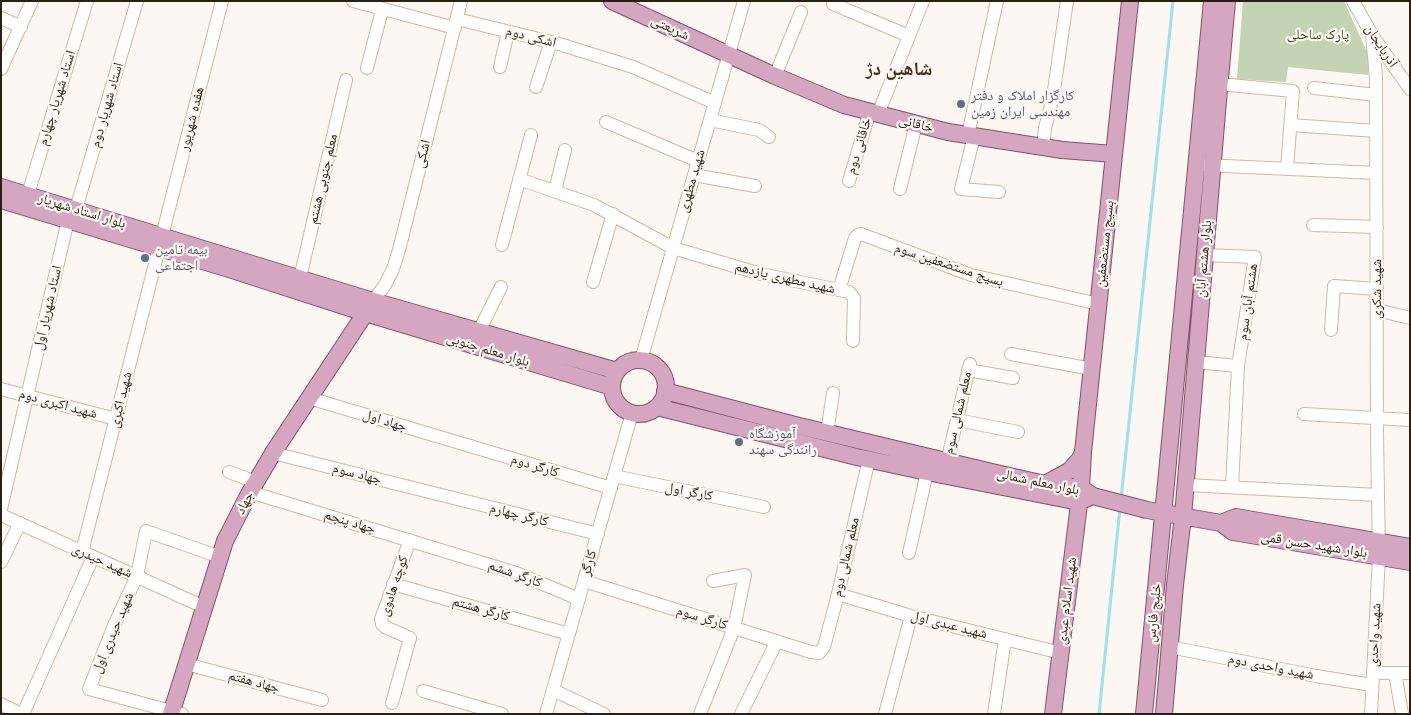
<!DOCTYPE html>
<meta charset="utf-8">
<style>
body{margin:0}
#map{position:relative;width:1411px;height:715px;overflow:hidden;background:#fcf7f2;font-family:"Fira Sans",sans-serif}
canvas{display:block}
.frame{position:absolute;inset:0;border:2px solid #281f15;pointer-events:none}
</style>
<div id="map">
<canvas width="1411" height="715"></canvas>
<div class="frame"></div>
</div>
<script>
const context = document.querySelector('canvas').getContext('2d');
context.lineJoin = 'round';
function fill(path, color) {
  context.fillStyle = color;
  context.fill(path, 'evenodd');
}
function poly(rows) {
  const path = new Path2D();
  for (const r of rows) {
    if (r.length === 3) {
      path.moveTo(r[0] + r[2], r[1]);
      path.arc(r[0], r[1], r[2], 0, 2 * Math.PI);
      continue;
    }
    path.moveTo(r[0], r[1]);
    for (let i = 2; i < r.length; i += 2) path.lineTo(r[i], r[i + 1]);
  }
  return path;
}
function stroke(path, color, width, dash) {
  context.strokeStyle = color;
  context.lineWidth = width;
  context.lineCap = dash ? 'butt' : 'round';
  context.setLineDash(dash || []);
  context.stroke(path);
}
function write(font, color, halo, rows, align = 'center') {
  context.font = font + ' "Fira Sans","Noto Naskh Arabic",sans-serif';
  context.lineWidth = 4.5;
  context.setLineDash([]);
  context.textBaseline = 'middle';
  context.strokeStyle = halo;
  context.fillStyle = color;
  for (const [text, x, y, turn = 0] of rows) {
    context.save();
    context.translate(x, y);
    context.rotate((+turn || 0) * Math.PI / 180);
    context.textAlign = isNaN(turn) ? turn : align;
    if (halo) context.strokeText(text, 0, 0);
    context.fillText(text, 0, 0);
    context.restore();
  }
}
const green = poly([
 [1243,1,1344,1,1370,59,1368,75,1288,67,1286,82,1237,79]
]);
const stream = poly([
 [1121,499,1173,1],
 [1099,714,1120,508]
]);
const minor = poly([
 [353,1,455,28],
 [1353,1,1372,35,1410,89],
 [833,4,909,36],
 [1,18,21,27],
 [457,19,559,44,633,67,715,103],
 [500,67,508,32],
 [367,68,382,10],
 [1,69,32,1],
 [775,76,801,12],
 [1219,84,1293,91,1287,169],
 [536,87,551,42],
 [1314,88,1376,95],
 [878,114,923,1],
 [710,120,759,130,769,137],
 [606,122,698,161],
 [1291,125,1376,131],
 [968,135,997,1],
 [974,136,961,189,999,192],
 [1043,147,1045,128,1053,97,1067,1],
 [1204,165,1376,173],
 [694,175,755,186],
 [519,179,594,205,673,248,761,274,849,292,854,298,853,341],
 [849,181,870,111],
 [900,189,916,124],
 [555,191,565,150],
 [28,194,87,1],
 [76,209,137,1],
 [1313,225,1377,227],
 [162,236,222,1],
 [502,245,531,135],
 [1205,255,1255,257,1238,366,1232,487],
 [300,278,346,80],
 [593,282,613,214],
 [839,290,855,238,858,235,861,234,971,275,1099,304],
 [373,301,385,285,393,269,399,250,461,1],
 [1377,310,1410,318],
 [1331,330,1334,286,1377,289],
 [479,331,501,287],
 [1011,354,1092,369],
 [641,360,744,1],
 [1196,362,1238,366],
 [968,370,1013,378],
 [1,389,116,419],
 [309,398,611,488],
 [1304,414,1410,420],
 [957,420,1018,432],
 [827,433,833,393],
 [273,453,598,534],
 [947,462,970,364],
 [229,472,256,482],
 [614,476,764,507],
 [1186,485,1378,495],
 [250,492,516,573,579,599],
 [1,509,68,220],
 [1,515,204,607],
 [82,552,159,248],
 [909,553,927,472],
 [1,562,20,523],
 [584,581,811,652,819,653,824,647,838,594,869,459],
 [393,584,569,634],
 [838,594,911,616,1061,653],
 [1170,647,1316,676,1372,685],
 [186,664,322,700],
 [1373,673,1410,673],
 [1395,673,1402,714],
 [553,690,604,714],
 [423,691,502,714],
 [392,703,410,638,385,627,382,624,381,619,410,540],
 [1,704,21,714],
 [23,714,93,557],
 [182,714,89,689,115,623,137,576,146,531,220,557],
 [546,714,632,413],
 [700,714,734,628,745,575,713,581],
 [741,714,777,641],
 [885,714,911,616],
 [994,714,1005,639],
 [1371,714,1379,556,1377,434,1376,77,1372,35]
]);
const major = poly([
 [612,1,775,76,844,105,948,132,1062,150,1114,154],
 [1,187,373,301,617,371],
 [1,200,229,269,365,313,612,387],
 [639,387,27],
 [665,391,795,425,996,473,1045,484,1081,488,1093,496,1147,510,1221,523,1233,532,1410,562],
 [657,407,857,457,927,472,1079,502,1088,498],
 [1045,484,1069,471,1080,459,1083,452],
 [1221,523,1236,517,1410,547],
 [171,714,225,541,250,492,273,453,370,306],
 [1053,714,1081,488,1083,452,1130,1],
 [1144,714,1212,1],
 [1164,714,1175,585,1183,516,1218,101,1227,1]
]);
const markers = [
 [961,104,5,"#5c6f8a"],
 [145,258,5,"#5c6f8a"],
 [739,442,5,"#5c6f8a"]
];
const streetNames = [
 ["شریعتی",670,28,25],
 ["اشکی دوم",531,37,14],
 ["آذربایجان",1381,46,57],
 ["استاد شهریار چهارم",57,98,-73],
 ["استاد شهریار دوم",107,105,-74],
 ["هفده شهریور",192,119,-76],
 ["خاقانی",916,124,15],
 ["خاقانی دوم",859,146,-73],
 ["اشکی",423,154,-76],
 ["معلم جنوبی هشتم",323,179,-77],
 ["شهید مطهری",692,181,-74],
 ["بلوار استاد شهریار",82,211,17],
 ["بسیج مستضعفین",1105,244,-84],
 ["بلوار هشتم آبان",1204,259,-85],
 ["بسیج مستضعفین سوم",949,265,18],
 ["شهید مطهری یازدهم",785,278,13],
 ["شهید شکری",1377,289,-90],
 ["هشتم آبان سوم",1248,302,-82],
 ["استاد شهریار اول",48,308,-77],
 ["بلوار معلم جنوبی",488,350,17],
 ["شهید اکبری",121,400,-76],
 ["شهید اکبری دوم",58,404,15],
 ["معلم شمالی سوم",958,413,-77],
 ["جهاد اول",385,421,17],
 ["کارگر دوم",535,466,17],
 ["جهاد سوم",357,474,14],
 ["بلوار معلم شمالی",1038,482,12],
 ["کارگر اول",689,492,11],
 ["جهاد",245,503,-62],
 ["کارگر چهارم",519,515,14],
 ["جهاد پنجم",350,522,17],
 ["بلوار شهید حسن قمی",1314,545,9],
 ["معلم شمالی دوم",846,557,-77],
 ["شهید حیدری",102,561,24],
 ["کارگر",589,563,-74],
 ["کارگر ششم",515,574,20],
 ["کوچه هادوی",394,586,-71],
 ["شهید اسلام عبدی",1067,601,-83],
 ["کارگر هشتم",481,609,16],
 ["خلیج فارس",1154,613,-84],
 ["کارگر سوم",702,618,17],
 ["شهید عبدی اول",949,625,14],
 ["شهید حیدری اول",113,633,-67],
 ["شهید واحدی",1375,635,-87],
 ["شهید واحدی دوم",1271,667,11],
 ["جهاد هفتم",254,682,15]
];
const parkNames = [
 ["پارک ساحلی",1318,35]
];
const serviceNames = [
 ["کارگزار املاک و دفتر",971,96],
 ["مهندسی ایران زمین",971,112],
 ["بیمه تامین",155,250],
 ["اجتماعی",155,266],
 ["آموزشگاه",749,434],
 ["رانندگی سهند",749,450]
];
const districtNames = [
 ["شاهین دژ",899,70]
];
fill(green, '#c3d3b4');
stroke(stream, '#9fe0e9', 3);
stroke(minor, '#d1b89f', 14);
stroke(major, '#855068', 18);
stroke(minor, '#fff', 12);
stroke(major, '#d4a6bf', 16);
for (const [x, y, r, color] of markers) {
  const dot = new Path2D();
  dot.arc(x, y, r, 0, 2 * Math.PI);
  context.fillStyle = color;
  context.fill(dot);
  stroke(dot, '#fcf7f2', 2);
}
write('14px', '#281f15', '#fcf7f2', streetNames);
write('14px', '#334d08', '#fcf7f2', parkNames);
write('14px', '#4e5e75', '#fcf7f2', serviceNames, 'left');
write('bold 19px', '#45301b', '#fcf7f2', districtNames);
</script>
